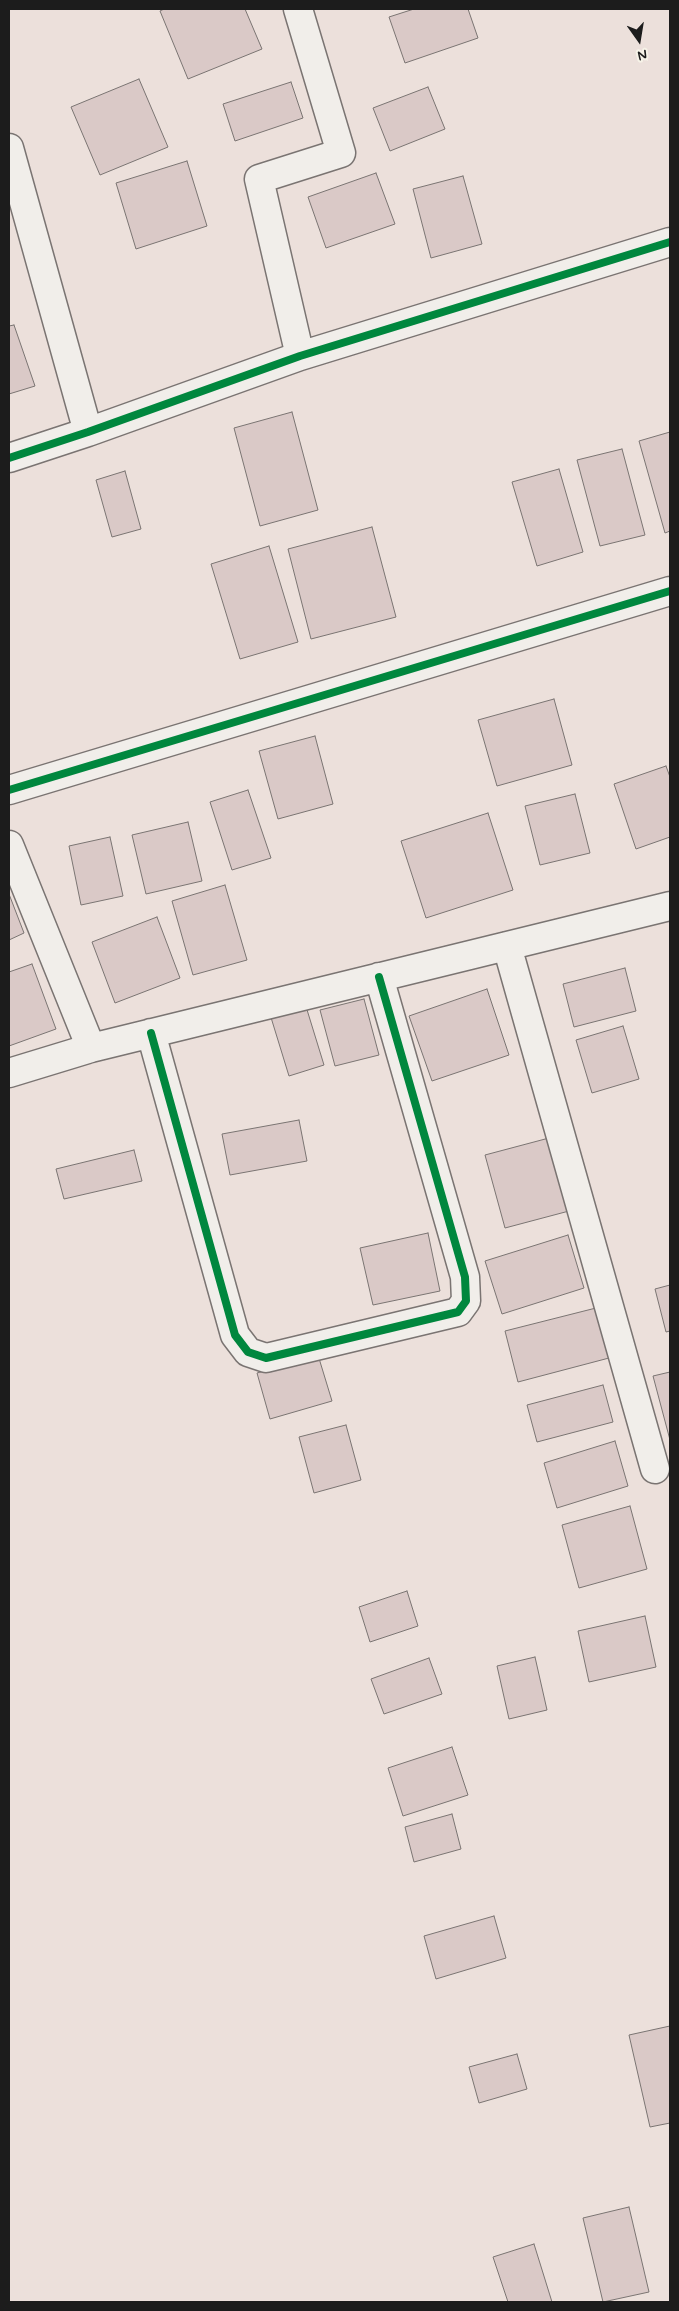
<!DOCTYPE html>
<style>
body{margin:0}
#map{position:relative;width:679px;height:2311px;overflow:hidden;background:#ece0db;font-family:Mynerve,sans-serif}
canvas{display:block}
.frame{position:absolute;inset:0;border:10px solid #1c1c1c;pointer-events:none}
.north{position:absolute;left:614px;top:15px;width:50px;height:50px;-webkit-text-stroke:4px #f7f3e8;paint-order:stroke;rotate:167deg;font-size:14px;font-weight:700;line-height:20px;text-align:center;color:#1c1c1c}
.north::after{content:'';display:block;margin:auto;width:18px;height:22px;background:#1c1c1c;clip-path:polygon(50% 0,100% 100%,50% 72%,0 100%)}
</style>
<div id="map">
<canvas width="679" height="2311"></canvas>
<div class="frame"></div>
<div class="north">N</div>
</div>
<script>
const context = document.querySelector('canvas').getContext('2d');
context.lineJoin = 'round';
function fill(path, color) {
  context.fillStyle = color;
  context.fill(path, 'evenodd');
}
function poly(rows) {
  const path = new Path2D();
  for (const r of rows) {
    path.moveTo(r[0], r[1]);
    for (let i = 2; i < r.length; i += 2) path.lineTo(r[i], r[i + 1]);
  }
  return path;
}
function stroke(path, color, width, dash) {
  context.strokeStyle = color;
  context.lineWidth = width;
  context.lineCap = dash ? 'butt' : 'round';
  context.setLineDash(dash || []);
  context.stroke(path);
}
const building = poly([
 [164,9,245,9,262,49,188,79,160,11,164,9],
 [414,9,468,9,478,38,405,63,389,17,414,9],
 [139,79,168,147,100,175,71,107,139,79],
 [291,82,303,118,235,141,223,104,291,82],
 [428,87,445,129,390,151,373,108,428,87],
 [187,161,207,226,136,249,116,183,187,161],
 [376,173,395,224,326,248,308,197,376,173],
 [463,176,482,244,431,258,413,189,463,176],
 [14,325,35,386,9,394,9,326,14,325],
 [292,412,318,510,260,526,234,428,292,412],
 [670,432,670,531,665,533,639,441,670,432],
 [622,449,645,535,600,546,577,460,622,449],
 [559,469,583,552,537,566,512,482,559,469],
 [125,471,141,529,112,537,96,480,125,471],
 [372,527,396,617,311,639,288,549,372,527],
 [269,546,298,642,240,659,211,564,269,546],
 [554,699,572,765,497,786,478,720,554,699],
 [315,736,333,804,278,819,259,751,315,736],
 [666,766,670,777,670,837,636,849,614,784,666,766],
 [248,790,271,858,232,870,210,802,248,790],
 [575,794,590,853,540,865,525,806,575,794],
 [488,813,513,890,426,918,401,841,488,813],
 [188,822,202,881,146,894,132,835,188,822],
 [110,837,123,896,81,905,69,846,110,837],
 [225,885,247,960,193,975,172,901,225,885],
 [9,894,24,933,9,940,9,894],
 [157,917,180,978,115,1003,92,942,157,917],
 [32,964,56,1029,9,1046,9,972,32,964],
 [625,968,636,1011,574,1027,563,984,625,968],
 [487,989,509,1055,432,1081,409,1016,487,989],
 [364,999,379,1055,335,1066,320,1010,364,999],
 [304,1000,324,1065,289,1076,269,1011,304,1000],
 [623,1026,639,1079,592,1093,576,1040,623,1026],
 [299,1120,307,1161,230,1175,222,1134,299,1120],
 [549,1138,569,1211,505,1228,485,1155,549,1138],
 [134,1150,142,1181,64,1199,56,1169,134,1150],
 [428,1233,440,1291,373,1305,360,1248,428,1233],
 [568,1235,584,1288,502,1314,485,1261,568,1235],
 [670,1285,670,1331,666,1332,655,1289,670,1285],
 [596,1308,609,1358,518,1382,505,1331,596,1308],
 [318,1355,332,1401,270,1419,257,1373,318,1355],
 [670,1372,670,1440,653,1376,670,1372],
 [603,1385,613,1422,537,1442,527,1405,603,1385],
 [346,1425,361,1480,314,1493,299,1437,346,1425],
 [615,1441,628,1486,557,1508,544,1463,615,1441],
 [630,1506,647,1569,579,1588,562,1525,630,1506],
 [407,1591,418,1626,370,1642,359,1607,407,1591],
 [645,1616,656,1667,589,1682,578,1631,645,1616],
 [535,1657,547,1710,509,1719,497,1666,535,1657],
 [429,1658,442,1694,384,1714,371,1679,429,1658],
 [452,1747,468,1795,403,1816,388,1768,452,1747],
 [452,1814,461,1849,414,1862,405,1827,452,1814],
 [494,1916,506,1958,436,1979,424,1936,494,1916],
 [670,2026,670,2123,650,2127,629,2035,670,2026],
 [517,2054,527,2089,479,2103,469,2067,517,2054],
 [629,2207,649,2292,603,2302,583,2218,629,2207],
 [534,2244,552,2302,508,2302,493,2257,534,2244]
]);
const minor = poly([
 [298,9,341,153,259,179,300,356],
 [9,148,88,432],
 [9,458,88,432,300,356,670,242],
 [9,790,670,591],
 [9,845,91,1048],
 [507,946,655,1469],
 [151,1033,235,1335,248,1352,266,1358,458,1312,466,1301,465,1277,379,977],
 [9,1073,91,1048,670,906]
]);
const cycleway = poly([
 [9,458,88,432,300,356,670,242],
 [9,790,670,591],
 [151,1033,235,1335,248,1352,266,1358,458,1312,466,1301,465,1277,379,977]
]);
fill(building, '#dac9c7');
stroke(building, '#7a7472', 1);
stroke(minor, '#7a7472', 31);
stroke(minor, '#f1eeea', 28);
stroke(cycleway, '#00873e', 8);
</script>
